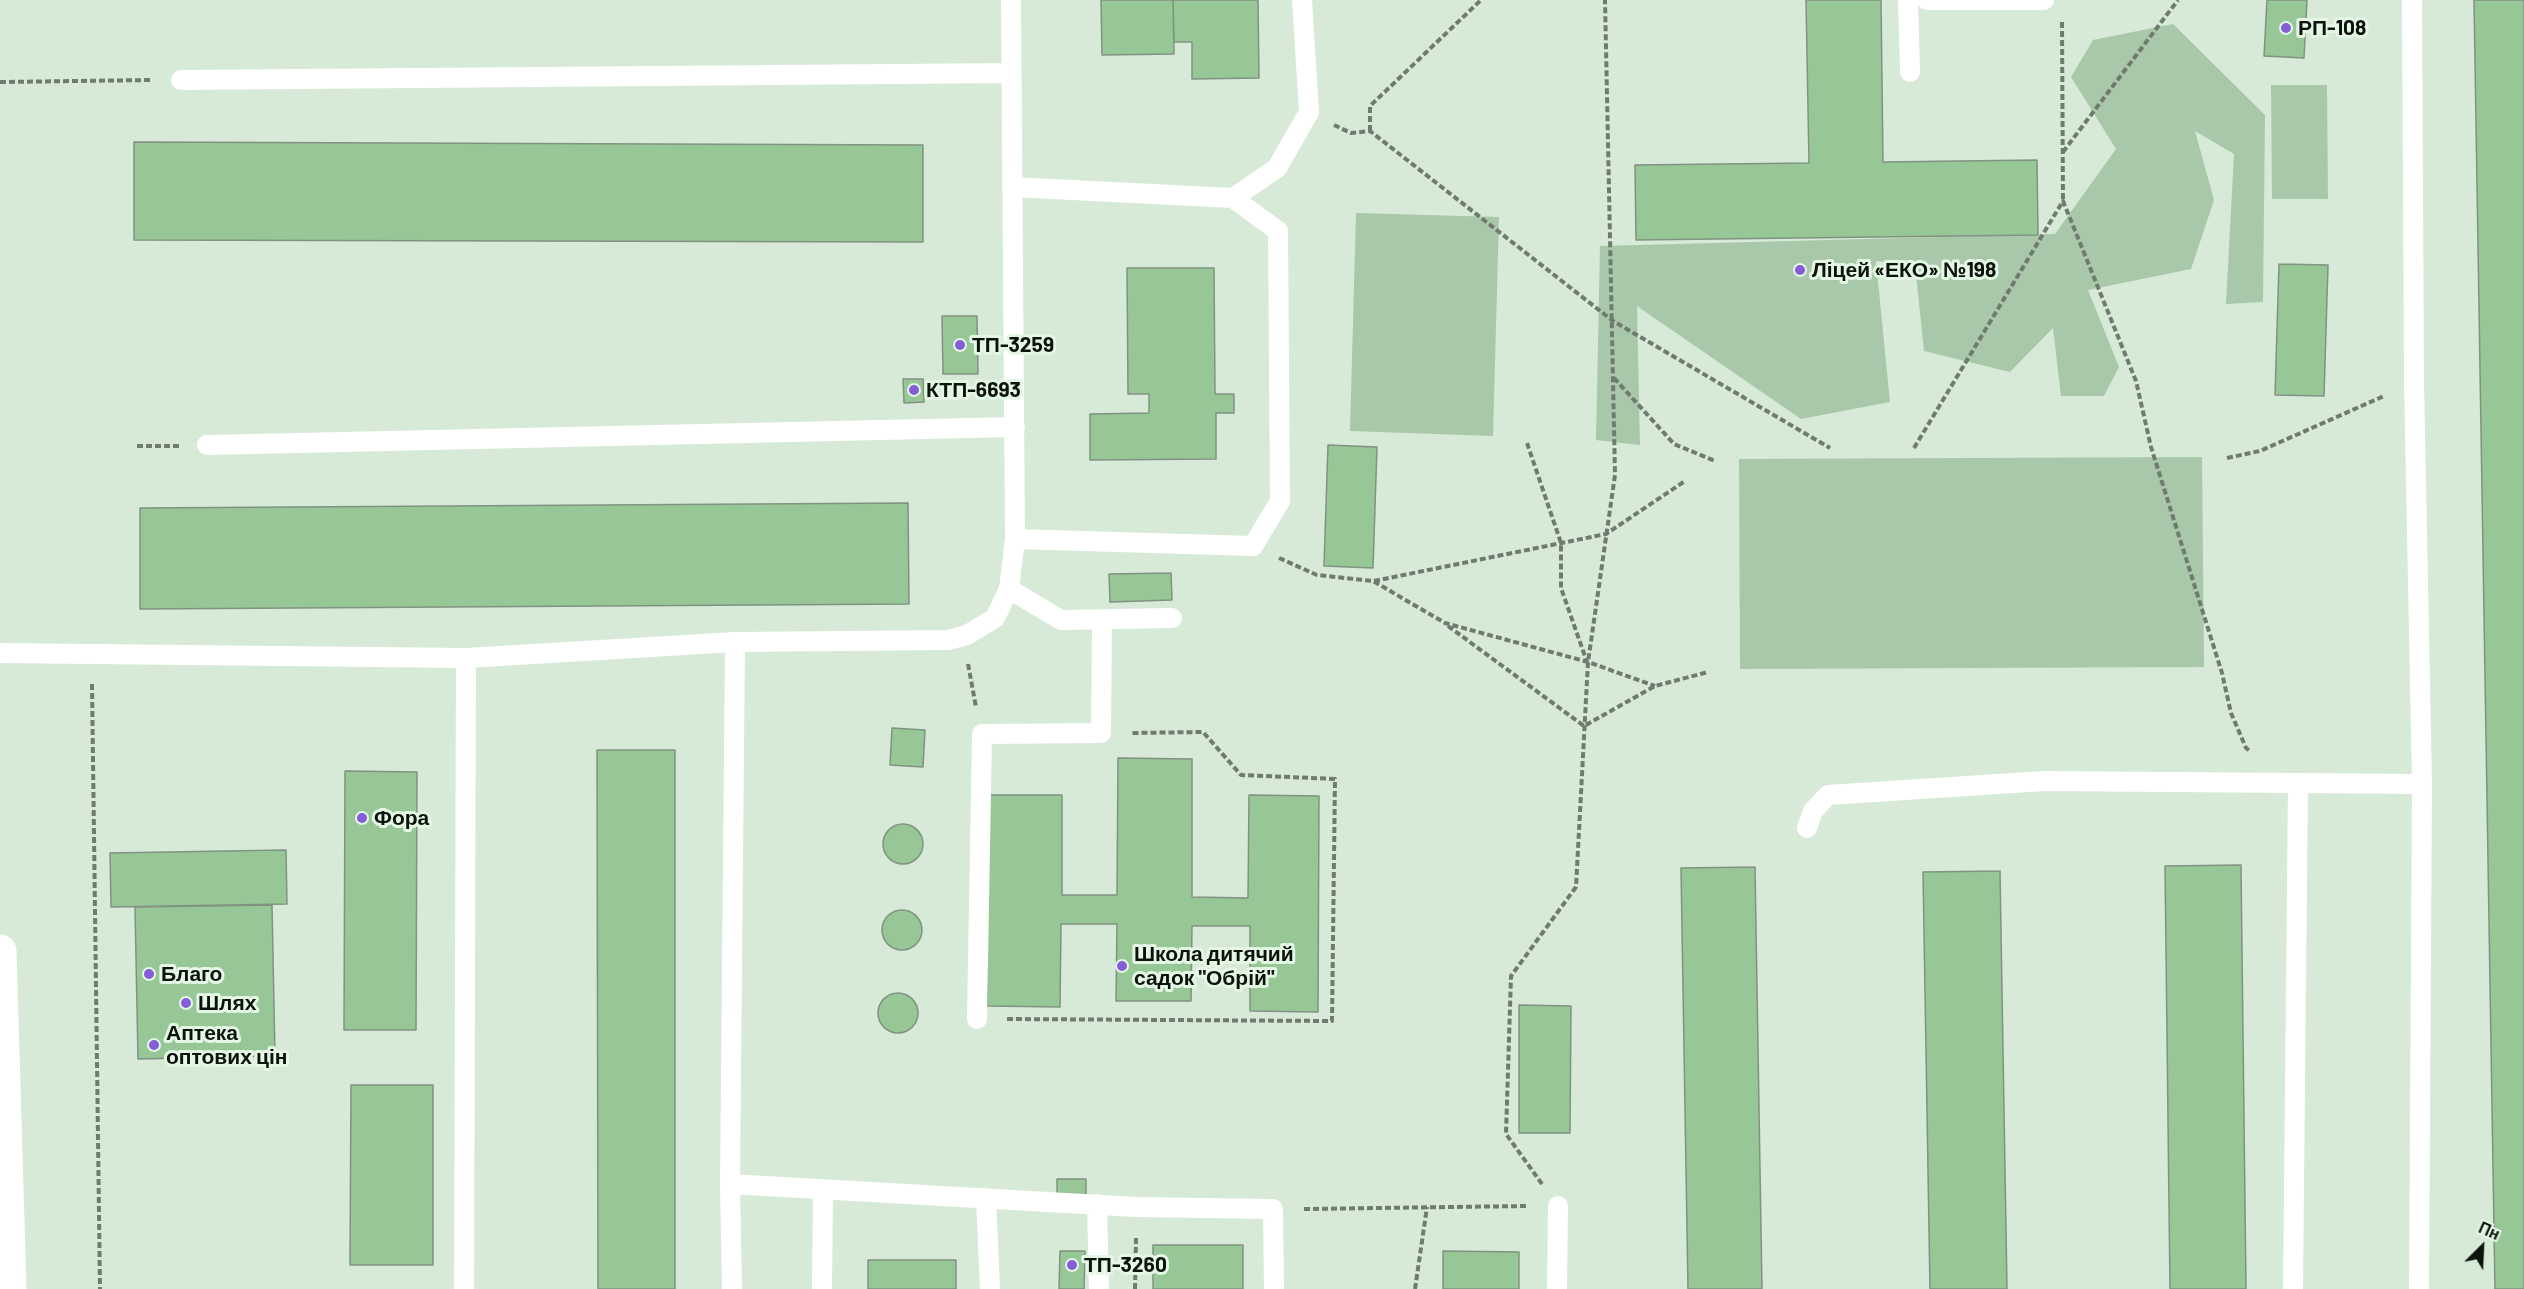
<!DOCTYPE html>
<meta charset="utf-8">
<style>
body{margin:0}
#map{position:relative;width:2524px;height:1289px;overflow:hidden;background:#d7e9d7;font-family:Barlow,sans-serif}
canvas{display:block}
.north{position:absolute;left:2452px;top:1217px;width:60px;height:60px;-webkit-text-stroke:4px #e4f7e4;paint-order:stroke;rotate:24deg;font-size:16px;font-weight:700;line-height:24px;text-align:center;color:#0c120c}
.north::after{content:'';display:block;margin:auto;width:21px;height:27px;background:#0c120c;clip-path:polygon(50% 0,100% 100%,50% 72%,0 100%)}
</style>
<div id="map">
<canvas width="2524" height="1289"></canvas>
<div class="north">Пн</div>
</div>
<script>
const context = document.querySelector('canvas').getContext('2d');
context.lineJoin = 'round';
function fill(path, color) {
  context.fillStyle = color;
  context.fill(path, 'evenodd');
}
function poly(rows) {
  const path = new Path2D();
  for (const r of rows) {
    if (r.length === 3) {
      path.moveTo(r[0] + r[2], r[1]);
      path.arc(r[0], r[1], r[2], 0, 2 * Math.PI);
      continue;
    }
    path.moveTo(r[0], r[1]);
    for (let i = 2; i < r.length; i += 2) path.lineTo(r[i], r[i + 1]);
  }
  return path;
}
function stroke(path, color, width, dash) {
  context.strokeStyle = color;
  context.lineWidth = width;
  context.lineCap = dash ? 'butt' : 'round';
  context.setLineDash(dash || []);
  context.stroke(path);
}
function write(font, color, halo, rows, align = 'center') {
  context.font = font + ' Barlow,sans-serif';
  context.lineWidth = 6;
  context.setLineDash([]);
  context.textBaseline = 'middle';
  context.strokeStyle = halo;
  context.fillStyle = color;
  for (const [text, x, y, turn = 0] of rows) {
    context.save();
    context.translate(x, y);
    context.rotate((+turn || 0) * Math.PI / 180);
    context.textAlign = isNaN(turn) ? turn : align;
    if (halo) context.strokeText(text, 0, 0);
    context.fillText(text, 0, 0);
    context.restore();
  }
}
const green = poly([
 [2173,24,2265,115,2263,302,2226,304,2234,154,2195,131,2214,200,2191,269,2088,290,2119,367,2104,396,2061,396,2053,328,2010,372,1924,351,1915,265,1876,261,1890,402,1801,419,1637,306,1640,445,1596,440,1600,246,2055,234,2116,149,2071,77,2093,40],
 [2271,85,2327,85,2328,199,2272,199],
 [1356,213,1499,217,1493,436,1350,431],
 [2202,457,2204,667,1740,669,1739,459]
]);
const building = poly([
 [1101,0,1173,0,1174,54,1102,55,1101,0],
 [1173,0,1258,0,1259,78,1192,79,1192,42,1174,42,1173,0],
 [1806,0,1881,0,1883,162,2037,160,2038,235,1636,240,1635,165,1809,163,1806,0],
 [2267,0,2307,0,2304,58,2264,56,2267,0],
 [2474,0,2524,0,2524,1289,2495,1289,2474,0],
 [134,142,923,145,923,242,134,240,134,142],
 [2279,264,2328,265,2324,396,2275,395,2279,264],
 [1127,268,1214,268,1215,394,1234,394,1234,413,1216,413,1216,459,1090,460,1090,414,1149,413,1149,394,1128,394,1127,268],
 [942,316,977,316,978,374,943,374,942,316],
 [903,379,923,379,924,402,904,403,903,379],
 [1328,445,1377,447,1373,568,1324,566,1328,445],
 [908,503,909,604,140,609,140,508,908,503],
 [1171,573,1172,600,1110,602,1109,574,1171,573],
 [892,728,925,730,923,767,890,765,892,728],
 [597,750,675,750,675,1289,598,1289,597,750],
 [1118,758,1192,759,1192,897,1248,898,1249,795,1319,796,1318,1012,1250,1011,1250,926,1192,926,1191,1001,1116,1001,1117,924,1061,924,1060,1007,987,1006,988,795,1062,795,1062,895,1117,895,1118,758],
 [345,771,417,772,416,1030,344,1030,345,771],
 [903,844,20],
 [286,850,287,904,111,907,110,853,286,850],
 [2241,865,2246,1289,2170,1289,2165,866,2241,865],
 [1755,867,1762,1289,1688,1289,1681,868,1755,867],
 [2000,871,2007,1289,1930,1289,1923,872,2000,871],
 [272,905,275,1056,138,1059,135,907,272,905],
 [902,930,20],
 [898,1013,20],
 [1519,1005,1571,1006,1570,1133,1519,1133,1519,1005],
 [351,1085,433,1085,433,1265,350,1265,351,1085],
 [1057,1179,1086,1179,1086,1199,1057,1199,1057,1179],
 [1153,1245,1243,1245,1243,1289,1153,1289,1153,1245],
 [1060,1251,1085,1251,1084,1289,1059,1289,1060,1251],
 [1443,1251,1519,1252,1519,1289,1443,1289,1443,1251],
 [868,1260,956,1260,956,1289,868,1289,868,1260]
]);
const path = poly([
 [2062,22,2063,201],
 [0,82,152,80],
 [1334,125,1351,133,1370,131,1613,321,1830,448],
 [1370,131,1370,106,1481,0],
 [2063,152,2178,0],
 [1614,378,1674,444,1715,461],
 [1527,443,1561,543,1561,588,1587,662],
 [137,446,179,446],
 [1914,448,2063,201,2136,381,2151,447,2222,673,2231,713,2246,748,2250,751],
 [2227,458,2260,451,2384,396],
 [1279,558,1317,575,1373,581,1445,623,1588,662,1655,686],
 [1374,581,1606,534,1685,481],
 [1448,626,1584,726,1655,686,1708,672],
 [968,664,976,707],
 [92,684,100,1289],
 [1007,1019,1332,1021,1335,779,1241,775,1203,732,1130,733],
 [1542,1184,1506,1134,1511,976,1576,887,1588,662,1615,475,1605,0],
 [1304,1209,1527,1206],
 [1135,1289,1136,1238],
 [1415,1289,1427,1207]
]);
const lane = poly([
 [1908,0,1910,72],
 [1927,0,2044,0],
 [2412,0,2414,381,2422,784,2419,1289],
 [181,80,1011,73],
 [1012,187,1233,198,1277,168,1309,112,1302,0],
 [207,445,1015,427],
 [1015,539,1253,546,1280,501,1278,231,1233,198],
 [1009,589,1061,620,1172,618],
 [0,653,466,658,735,642,948,640,967,635,995,618,1009,589,1015,539,1011,0],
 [1807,828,1813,811,1828,795,2044,781,2422,784],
 [977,1019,982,734,1101,733,1102,619],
 [730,1184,1136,1207,1273,1209,1274,1289],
 [986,1198,990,1289],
 [1097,1204,1099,1289],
 [464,1289,466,658],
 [732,1289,730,1184,735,642],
 [822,1289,823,1189],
 [1557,1289,1558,1206],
 [2293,1289,2298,783]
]);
const street = poly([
 [0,951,10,1289]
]);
const markers = [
 [2286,28,6,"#845dd7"],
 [1800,270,6,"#845dd7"],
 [960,345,6,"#845dd7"],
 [914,390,6,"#845dd7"],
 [362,818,6,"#845dd7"],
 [1122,966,6,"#845dd7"],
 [149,974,6,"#845dd7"],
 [186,1003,6,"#845dd7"],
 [154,1045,6,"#845dd7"],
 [1072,1265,6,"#845dd7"]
];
const poiNames = [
 ["РП-108",2298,28],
 ["Ліцей «ЕКО» №198",1812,270],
 ["ТП-3259",972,345],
 ["КТП-6693",926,390],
 ["Фора",374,818],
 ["Школа дитячий",1134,954],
 ["садок \"Обрій\"",1134,978],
 ["Благо",161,974],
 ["Шлях",198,1003],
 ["Аптека",166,1033],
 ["оптових цін",166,1057],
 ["ТП-3260",1084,1265]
];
fill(green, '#a9c8a9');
fill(building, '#97c797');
stroke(building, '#819281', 1.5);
stroke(path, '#6f7b6f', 4, [6, 3]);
stroke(lane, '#fff', 20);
stroke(street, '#fff', 33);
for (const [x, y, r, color] of markers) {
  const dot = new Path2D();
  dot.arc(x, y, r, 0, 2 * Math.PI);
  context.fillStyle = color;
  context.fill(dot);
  stroke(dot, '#e4f7e4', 2);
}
write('bold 21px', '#0c120c', '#e4f7e4', poiNames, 'left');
</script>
